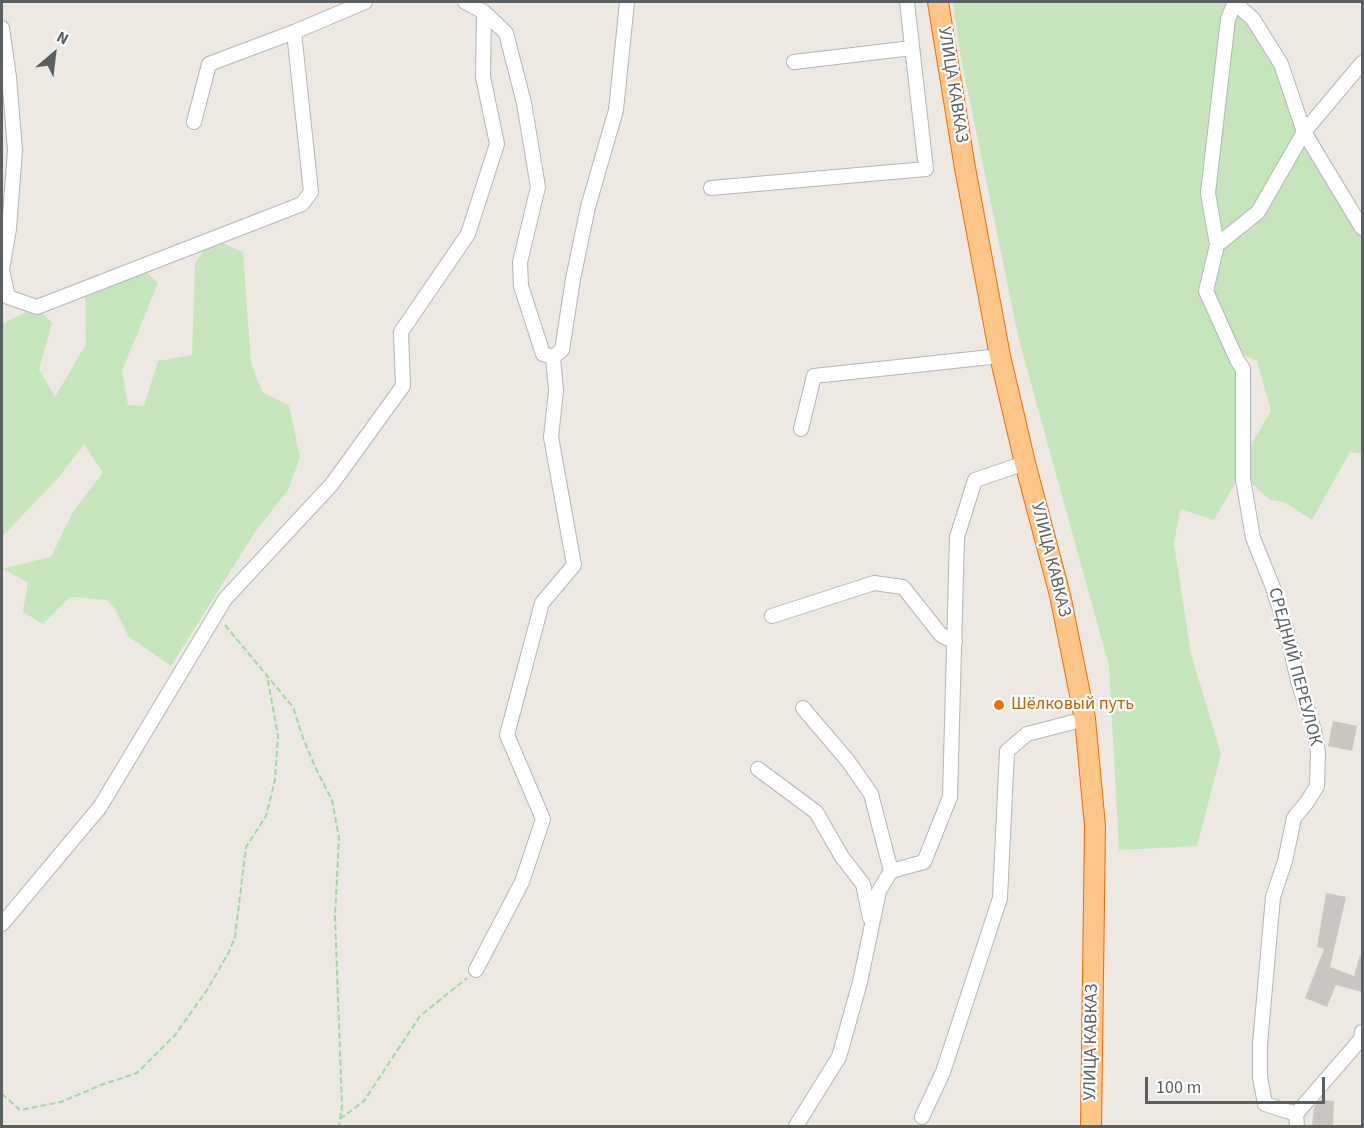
<!DOCTYPE html>
<meta charset="utf-8">
<style>
body{margin:0}
#map{position:relative;width:1364px;height:1128px;overflow:hidden;background:#ede8e1;font-family:"Source Sans 3",sans-serif}
canvas{display:block}
.frame{position:absolute;inset:0;border:3px solid #5a6062;pointer-events:none}
.north{position:absolute;left:24px;top:24px;width:60px;height:60px;-webkit-text-stroke:4px #fff;paint-order:stroke;rotate:28deg;font-size:16px;font-weight:700;line-height:24px;text-align:center;color:#5a6062}
.north::after{content:'';display:block;margin:auto;width:21px;height:27px;background:#5a6062;clip-path:polygon(50% 0,100% 100%,50% 72%,0 100%)}
.scale{position:absolute;left:1145px;top:1077px;width:180px;height:27px;box-sizing:border-box;border:3px solid #5a6062;border-top:0;padding-left:8px;font-size:18px;line-height:21px;white-space:nowrap;color:#5a6062;-webkit-text-stroke:4px #fff;paint-order:stroke}
</style>
<div id="map">
<canvas width="1364" height="1128"></canvas>
<div class="frame"></div>
<div class="north">N</div>
<div class="scale">100 m</div>
</div>
<script>
const context = document.querySelector('canvas').getContext('2d');
context.lineJoin = 'round';
function fill(path, color) {
  context.fillStyle = color;
  context.fill(path, 'evenodd');
}
function poly(rows) {
  const path = new Path2D();
  for (const r of rows) {
    path.moveTo(r[0], r[1]);
    for (let i = 2; i < r.length; i += 2) path.lineTo(r[i], r[i + 1]);
  }
  return path;
}
function stroke(path, color, width, dash) {
  context.strokeStyle = color;
  context.lineWidth = width;
  context.lineCap = dash ? 'butt' : 'round';
  context.setLineDash(dash || []);
  context.stroke(path);
}
function write(font, color, halo, rows, align = 'center') {
  context.font = font + ' "Source Sans 3",sans-serif';
  context.lineWidth = 4.5;
  context.setLineDash([]);
  context.textBaseline = 'middle';
  context.strokeStyle = halo;
  context.fillStyle = color;
  for (const [text, x, y, turn = 0] of rows) {
    context.save();
    context.translate(x, y);
    context.rotate((+turn || 0) * Math.PI / 180);
    context.textAlign = isNaN(turn) ? turn : align;
    if (halo) context.strokeText(text, 0, 0);
    context.fillText(text, 0, 0);
    context.restore();
  }
}
const green = poly([
 [953,2,1226,2,1207,140,1203,195,1209,251,1198,290,1237,368,1241,473,1214,520,1180,509,1174,544,1191,654,1221,754,1197,846,1119,850,1109,666,1019,340,960,53],
 [1238,12,1242,12,1278,63,1299,128,1256,210,1218,238,1215,195,1218,152,1233,22],
 [1306,144,1362,235,1362,454,1350,452,1312,520,1284,502,1270,500,1249,481,1251,445,1271,411,1257,361,1240,353,1216,301,1214,281,1219,249,1260,214,1300,145],
 [213,239,243,252,251,364,263,393,289,405,300,458,288,490,255,532,171,666,129,637,115,609,107,600,70,597,43,624,23,612,28,582,2,569,51,557,74,510,103,473,84,444,59,477,2,537,2,324,37,307,52,323,39,369,55,397,86,344,85,289,141,267,158,283,122,371,128,405,144,406,158,361,192,355,195,263]
]);
const building = poly([
 [1333,721,1357,726,1352,751,1328,746],
 [1326,893,1346,897,1330,967,1354,976,1360,955,1362,956,1362,992,1336,985,1327,1007,1305,998,1324,949,1317,947],
 [1320,1100,1334,1101,1333,1126,1312,1126,1314,1107]
]);
const path = poly([
 [225,625,293,707,303,738,316,769,332,800,339,838,335,916,342,1106,339,1126],
 [2,1094,20,1110,61,1102,101,1085,137,1073,175,1035,207,990,229,952,235,937,246,847,266,816,275,780,278,736,267,675],
 [340,1119,364,1101,420,1016,467,978]
]);
const minor = poly([
 [465,2,484,12],
 [1235,2,1228,19,1208,193,1217,245,1206,291,1237,360,1243,369,1243,479,1253,538,1272,585,1286,628,1298,681,1314,730,1318,752,1317,786,1307,802,1294,818,1285,861,1273,897,1260,1044,1260,1077,1265,1104,1296,1114,1297,1126],
 [1235,3,1253,19,1281,64,1304,132,1362,228],
 [2,28,9,77,15,150,9,229,2,270,8,297,37,307,302,204,311,192,294,32],
 [794,62,912,48],
 [194,122,209,64,294,32,365,2],
 [711,188,926,169,907,2],
 [1217,245,1258,212,1304,132,1362,63],
 [801,429,814,376,1000,356],
 [772,616,874,583,903,587,941,635,955,642],
 [803,708,848,761,871,794,891,871],
 [758,769,816,812,842,857,863,884,870,918],
 [2,924,100,807,225,599,332,484,403,386,401,332,468,234,497,144,483,77,484,12,506,33,524,103,538,187,520,262,521,286,543,354,553,357,562,350,573,279,588,207,616,110,627,2],
 [476,970,522,882,543,819,507,735,542,603,574,565,551,437,556,391,553,357],
 [1296,1114,1361,1039,1362,1032],
 [922,1117,943,1072,1000,898,1007,751,1027,734,1085,719],
 [796,1126,839,1057,860,982,879,891,891,871,924,862,950,797,957,537,975,480,1025,463]
]);
const highway = poly([
 [938,2,965,168,1000,356,1025,463,1060,595,1085,719,1095,826,1091,1126]
]);
const markers = [
 [999,705,6,"#e8710a"]
];
const streetNames = [
 ["УЛИЦА КАВКАЗ",952,85,81],
 ["УЛИЦА КАВКАЗ",1050,560,76],
 ["СРЕДНИЙ ПЕРЕУЛОК",1294,667,75],
 ["УЛИЦА КАВКАЗ",1092,1042,-89]
];
const foodNames = [
 ["Шёлковый путь",1011,705]
];
fill(green, '#c6e5bd');
fill(building, '#cac5c1');
stroke(minor, '#b2b6b9', 16);
stroke(highway, '#ee6d00', 22);
stroke(path, '#a0d7a2', 2, [6, 3]);
stroke(minor, '#fff', 14);
stroke(highway, '#fdc588', 20);
for (const [x, y, r, color] of markers) {
  const dot = new Path2D();
  dot.arc(x, y, r, 0, 2 * Math.PI);
  context.fillStyle = color;
  context.fill(dot);
  stroke(dot, '#fff', 2);
}
write('18px', '#5a6062', '#fff', streetNames);
write('18px', '#c56008', '#fff', foodNames, 'left');
</script>
